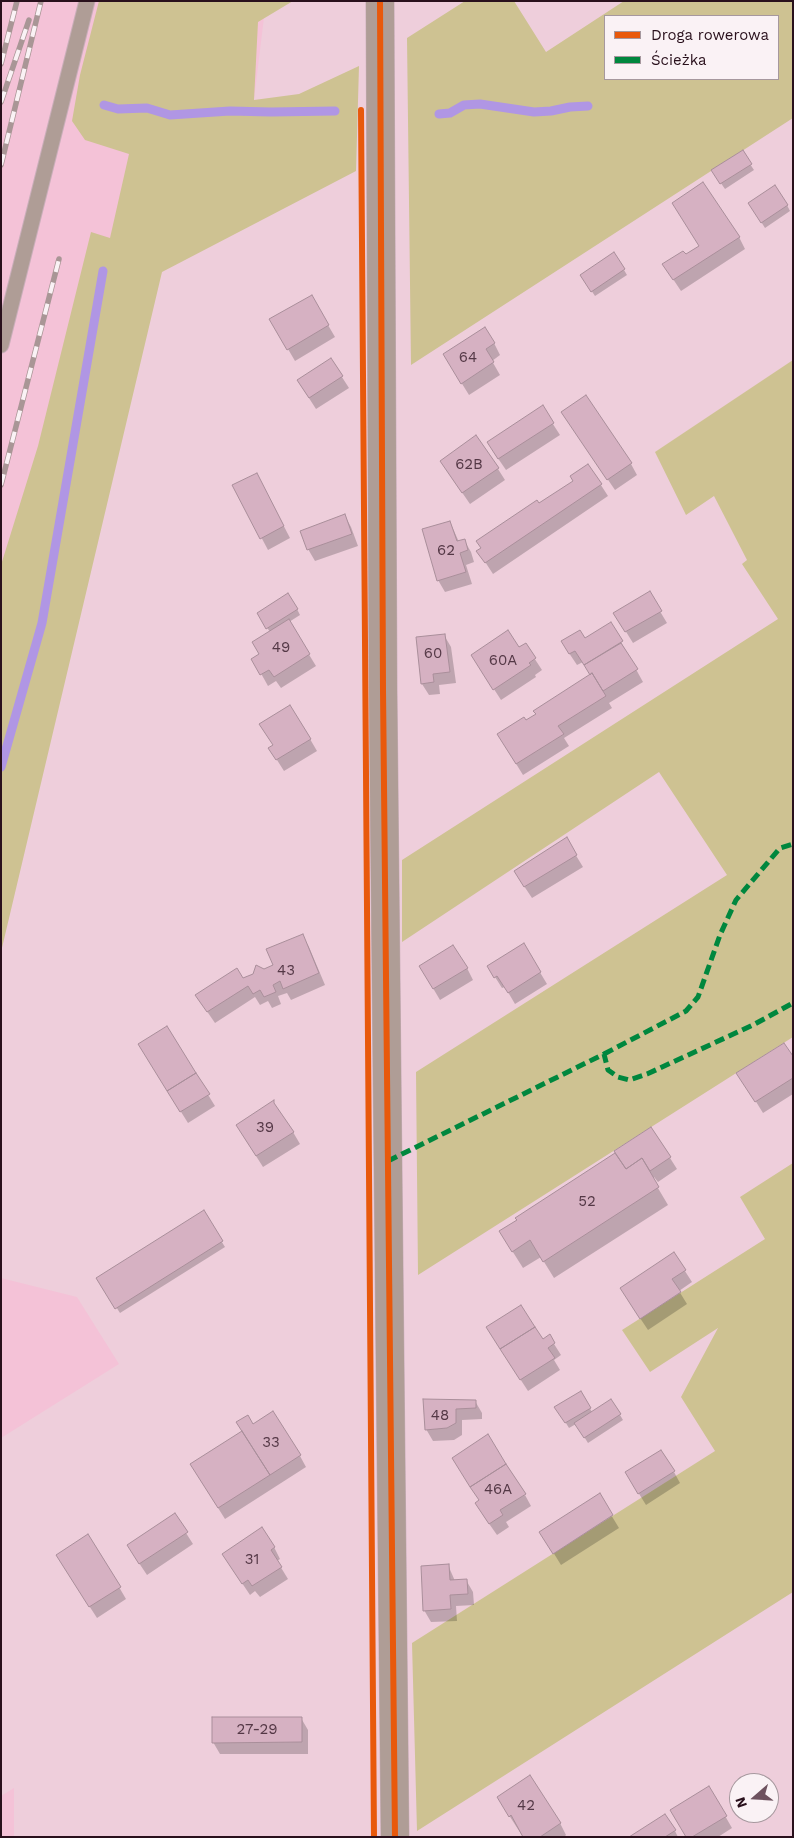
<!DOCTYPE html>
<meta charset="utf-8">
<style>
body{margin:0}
#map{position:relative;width:794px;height:1838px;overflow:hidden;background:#eecedb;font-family:"Work Sans",sans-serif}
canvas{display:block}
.frame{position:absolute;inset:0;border:2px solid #29101c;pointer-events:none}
.legend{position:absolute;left:604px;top:15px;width:175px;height:65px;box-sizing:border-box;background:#faf2f5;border:1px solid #a6989e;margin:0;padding:6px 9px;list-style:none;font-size:15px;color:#29101c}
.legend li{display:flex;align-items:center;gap:10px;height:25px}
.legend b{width:25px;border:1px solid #a6989e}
.north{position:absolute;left:729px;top:1773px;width:50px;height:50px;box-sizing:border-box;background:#faf2f5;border:1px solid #a6989e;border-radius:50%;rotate:251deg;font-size:14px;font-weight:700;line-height:20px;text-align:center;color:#29101c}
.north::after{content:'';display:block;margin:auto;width:18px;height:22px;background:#6e525f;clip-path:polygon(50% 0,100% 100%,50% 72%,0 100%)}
</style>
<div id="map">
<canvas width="794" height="1838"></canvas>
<div class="frame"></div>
<ul class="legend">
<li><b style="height:6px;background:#e8590c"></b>Droga rowerowa</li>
<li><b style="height:6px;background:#00873e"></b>Ścieżka</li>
</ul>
<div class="north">N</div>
</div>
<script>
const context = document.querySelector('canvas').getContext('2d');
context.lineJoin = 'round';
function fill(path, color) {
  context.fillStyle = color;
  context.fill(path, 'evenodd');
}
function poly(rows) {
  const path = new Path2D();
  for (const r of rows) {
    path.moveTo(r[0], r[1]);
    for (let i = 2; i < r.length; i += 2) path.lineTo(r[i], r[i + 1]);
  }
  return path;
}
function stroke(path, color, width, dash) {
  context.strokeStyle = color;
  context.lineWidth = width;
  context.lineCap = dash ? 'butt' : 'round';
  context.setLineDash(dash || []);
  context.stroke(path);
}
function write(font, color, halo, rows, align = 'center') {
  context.font = font + ' "Work Sans",sans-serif';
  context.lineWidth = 4;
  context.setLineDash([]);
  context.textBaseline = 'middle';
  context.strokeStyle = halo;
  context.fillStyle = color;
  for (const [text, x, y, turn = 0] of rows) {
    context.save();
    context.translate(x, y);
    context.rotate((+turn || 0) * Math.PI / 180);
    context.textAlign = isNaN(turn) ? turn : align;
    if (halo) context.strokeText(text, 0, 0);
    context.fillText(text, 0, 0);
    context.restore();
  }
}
const built = poly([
 [1,1,266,1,251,124,162,272,1,622],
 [1,1278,77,1297,119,1364,1,1438],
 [14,1788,14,1837,1,1837,1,1796]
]);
const green = poly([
 [99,1,293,1,258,22,254,100,299,94,359,66,356,171,162,272,1,952,1,565,38,446,91,232,110,238,129,154,85,140,72,121,80,75],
 [465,1,514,1,546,52,624,1,793,1,793,118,411,365,407,38],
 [605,16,778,16,778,79,605,79],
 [793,360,793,1037,418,1275,416,1072,727,875,659,772,402,942,402,860,778,619,742,564,747,560,714,496,686,515,655,452],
 [793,1163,793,1592,417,1831,412,1643,715,1451,681,1397,718,1328,650,1372,622,1330,765,1239,740,1197]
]);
const shadow = poly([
 [750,164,754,170,725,189,716,176],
 [787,205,790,211,765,228,753,209],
 [739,237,745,249,681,291,671,276,685,256],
 [624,270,627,275,595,296,585,281],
 [311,296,335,337,295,361,271,320],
 [494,343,500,355,492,361,500,375,469,395,451,366],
 [331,360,349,388,316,409,298,381],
 [542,407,560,435,506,470,495,454],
 [570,424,631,464,637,475,615,490],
 [441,462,498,469,505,480,470,504],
 [588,465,608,496,493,574,478,551,539,505,574,481],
 [234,486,263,486,290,538,268,550],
 [345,516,351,527,358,546,315,561,308,549],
 [450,522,459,542,464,540,471,552,474,562,466,565,472,584,445,592,438,580],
 [649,593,667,623,633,643,615,614],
 [297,609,300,615,289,622,316,666,281,688,276,681,268,686,253,659,261,654,270,632,258,614],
 [611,624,643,682,609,703,612,708,564,738,569,746,523,775,505,746,526,722,591,675,583,662,577,665,569,653,585,640],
 [444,635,451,647,456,683,439,685,440,694,429,695,422,684],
 [525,644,542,670,535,675,536,677,501,700,479,666],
 [310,739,317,751,284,771,270,749],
 [566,839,583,867,532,898,522,883],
 [302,935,309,947,325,985,291,1000,287,993,278,996,281,1004,272,1008,268,1001,260,1005,255,997,215,1023,204,1007,243,980,275,965],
 [523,944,547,984,515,1004,505,987,502,988,488,966],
 [467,968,473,980,440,1000,427,978],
 [166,1027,215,1106,188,1123,146,1056],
 [793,1059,793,1094,763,1113,745,1084],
 [651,1128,677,1169,658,1182,654,1177,652,1178,668,1205,554,1278,541,1257,523,1268,511,1249,619,1158],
 [293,1132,300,1144,263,1167,244,1137],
 [203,1212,225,1247,120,1313,98,1279],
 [674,1254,692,1282,679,1291,687,1304,648,1330,628,1300],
 [549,1336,561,1355,554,1360,560,1370,528,1391,494,1339,542,1341],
 [580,1392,592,1412,611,1400,623,1420,588,1443,576,1424,569,1428,556,1407],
 [425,1400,475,1401,482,1413,482,1419,462,1420,462,1435,454,1440,433,1441,426,1429],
 [252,1426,300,1456,306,1467,225,1519,198,1476,243,1431],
 [674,1472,680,1483,646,1505,633,1484],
 [525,1495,531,1506,506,1522,509,1527,497,1535,483,1515],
 [599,1495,619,1528,561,1565,548,1544],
 [186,1533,193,1544,147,1575,135,1557],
 [274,1547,280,1559,277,1561,288,1579,260,1597,255,1591,250,1595,230,1565],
 [448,1565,455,1581,466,1580,473,1592,474,1605,456,1606,457,1621,431,1622,424,1610],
 [64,1567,119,1587,126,1599,97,1618],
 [301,1718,308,1730,308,1754,220,1754,213,1742],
 [709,1788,732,1828,718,1837,687,1837],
 [505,1809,560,1823,566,1835,564,1837,523,1837],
 [675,1831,678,1837,632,1837]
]);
const stream = poly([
 [104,105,118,109,147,108,170,115,230,111,271,112,335,111],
 [439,114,450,113,464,105,480,104,534,112,551,111,570,107,588,106],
 [1,767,42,623,103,271]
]);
const building = poly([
 [743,150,752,164,720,184,711,170,743,150],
 [703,182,740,237,673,280,662,264,683,251,686,254,699,246,672,203,703,182],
 [775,185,788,205,761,223,748,203,775,185],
 [614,252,625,269,591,292,580,275,614,252],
 [312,295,329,325,287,350,269,319,312,295],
 [485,327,495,343,486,349,494,362,461,384,443,354,485,327],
 [331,358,343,376,309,398,297,380,331,358],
 [586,395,632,463,607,480,561,412,586,395],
 [543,405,554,423,498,459,487,442,543,405],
 [476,435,499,468,462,493,440,461,476,435],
 [588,464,602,484,485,563,476,551,481,548,476,541,537,500,539,503,573,481,570,476,588,464],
 [257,473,284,526,260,539,232,485,257,473],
 [345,514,352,534,307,550,300,531,345,514],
 [450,521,457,541,465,539,468,550,460,553,466,572,437,581,422,529,450,521],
 [650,591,662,611,625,632,613,613,650,591],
 [288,593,298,609,266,629,257,613,288,593],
 [289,619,310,654,274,677,269,670,260,675,251,659,259,654,252,642,289,619],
 [611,622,623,641,584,665,575,651,569,654,561,641,580,630,585,638,611,622],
 [508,630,519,647,526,643,536,658,529,663,531,665,493,690,471,655,508,630],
 [445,634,450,672,433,674,434,682,421,684,416,637,445,634],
 [621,643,638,669,603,691,592,673,590,675,584,665,621,643],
 [592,673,606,696,558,726,564,734,516,764,497,734,524,717,526,720,536,714,533,711,592,673],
 [290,705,311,739,276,760,268,748,273,745,259,724,290,705],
 [567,837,577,855,524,887,514,871,567,837],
 [303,934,319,973,283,989,280,981,273,985,276,992,264,997,260,990,253,994,248,986,207,1012,195,995,237,968,243,978,253,974,256,965,264,969,273,965,266,949,303,934],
 [524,943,541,972,508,993,497,976,494,978,487,966,524,943],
 [453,945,468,968,433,989,419,966,453,945],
 [167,1026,196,1073,167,1091,138,1044,167,1026],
 [784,1043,793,1056,793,1078,755,1102,736,1073,784,1043],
 [196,1073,210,1094,180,1112,167,1091,196,1073],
 [274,1100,274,1103,294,1132,256,1156,236,1125,274,1100],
 [651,1127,671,1157,650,1171,642,1158,626,1169,614,1151,651,1127],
 [615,1153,626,1169,642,1158,659,1187,543,1262,530,1240,512,1252,499,1231,517,1220,515,1218,615,1153],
 [204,1210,223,1241,115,1309,96,1278,204,1210],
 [674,1252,686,1270,672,1279,681,1292,640,1319,620,1288,674,1252],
 [521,1305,535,1327,500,1349,486,1327,521,1305],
 [535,1327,543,1339,550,1334,555,1343,548,1348,555,1358,520,1380,500,1349,535,1327],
 [581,1391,591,1408,565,1423,554,1407,581,1391],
 [423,1399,476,1400,476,1408,456,1409,456,1423,447,1428,425,1430,423,1399],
 [611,1399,621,1414,584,1438,574,1423,611,1399],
 [273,1411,301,1455,270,1475,236,1422,248,1415,253,1424,273,1411],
 [242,1431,270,1475,218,1508,190,1464,242,1431],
 [488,1434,506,1464,470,1487,452,1458,488,1434],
 [661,1450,675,1471,638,1494,625,1472,661,1450],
 [506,1464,526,1494,500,1510,503,1515,489,1524,475,1503,479,1500,470,1487,506,1464],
 [600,1493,613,1515,553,1554,539,1532,600,1493],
 [175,1513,188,1532,139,1564,127,1545,175,1513],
 [262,1527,275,1547,271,1550,282,1567,252,1586,248,1580,242,1584,222,1554,262,1527],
 [88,1534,121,1587,89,1607,56,1555,88,1534],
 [449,1564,450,1580,467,1579,468,1594,450,1595,451,1609,423,1611,421,1566,449,1564],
 [212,1717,302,1717,302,1742,212,1743,212,1717],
 [530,1775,561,1823,540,1837,523,1837,511,1815,509,1817,497,1797,530,1775],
 [709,1786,727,1816,692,1837,686,1837,670,1810,709,1786],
 [665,1814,676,1830,665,1837,629,1837,665,1814]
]);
const service = poly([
 [1,345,87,1]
]);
const tertiary = poly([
 [380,1,383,690,395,1837]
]);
const rail = poly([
 [1,64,17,1],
 [1,102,29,20],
 [1,165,41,1],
 [1,485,59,259]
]);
const quiet = poly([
 [604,1054,686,1011,698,997,720,935,736,900,780,848,793,844],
 [388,1161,604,1054,608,1070,618,1077,629,1080,647,1074,753,1025,793,1003]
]);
const cycleway = poly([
 [380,1,383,690,395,1837],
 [361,110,374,1837]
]);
const numberNames = [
 ["64",468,358],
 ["62B",469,465],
 ["62",446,551],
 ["49",281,648],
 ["60",433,654],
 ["60A",503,661],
 ["43",286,971],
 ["39",265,1128],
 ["52",587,1202],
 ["48",440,1416],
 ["33",271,1443],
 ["46A",498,1490],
 ["31",252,1560],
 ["27-29",257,1730],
 ["42",526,1806]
];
fill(built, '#f4c2d7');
fill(green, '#cec292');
fill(shadow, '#0003');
stroke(stream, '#b096e4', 9);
fill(building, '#d6b1c2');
stroke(building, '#a98e9a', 1);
stroke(service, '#c8aeb9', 17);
stroke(tertiary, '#c8aeb9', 29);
stroke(service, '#af9d96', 15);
stroke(tertiary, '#af9d96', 28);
stroke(rail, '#a99696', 5.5);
stroke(rail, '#faf2f5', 4, [11]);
stroke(quiet, '#00873e', 5, [10, 5]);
stroke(cycleway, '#e8590c', 6);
write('15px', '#543846', null, numberNames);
</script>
